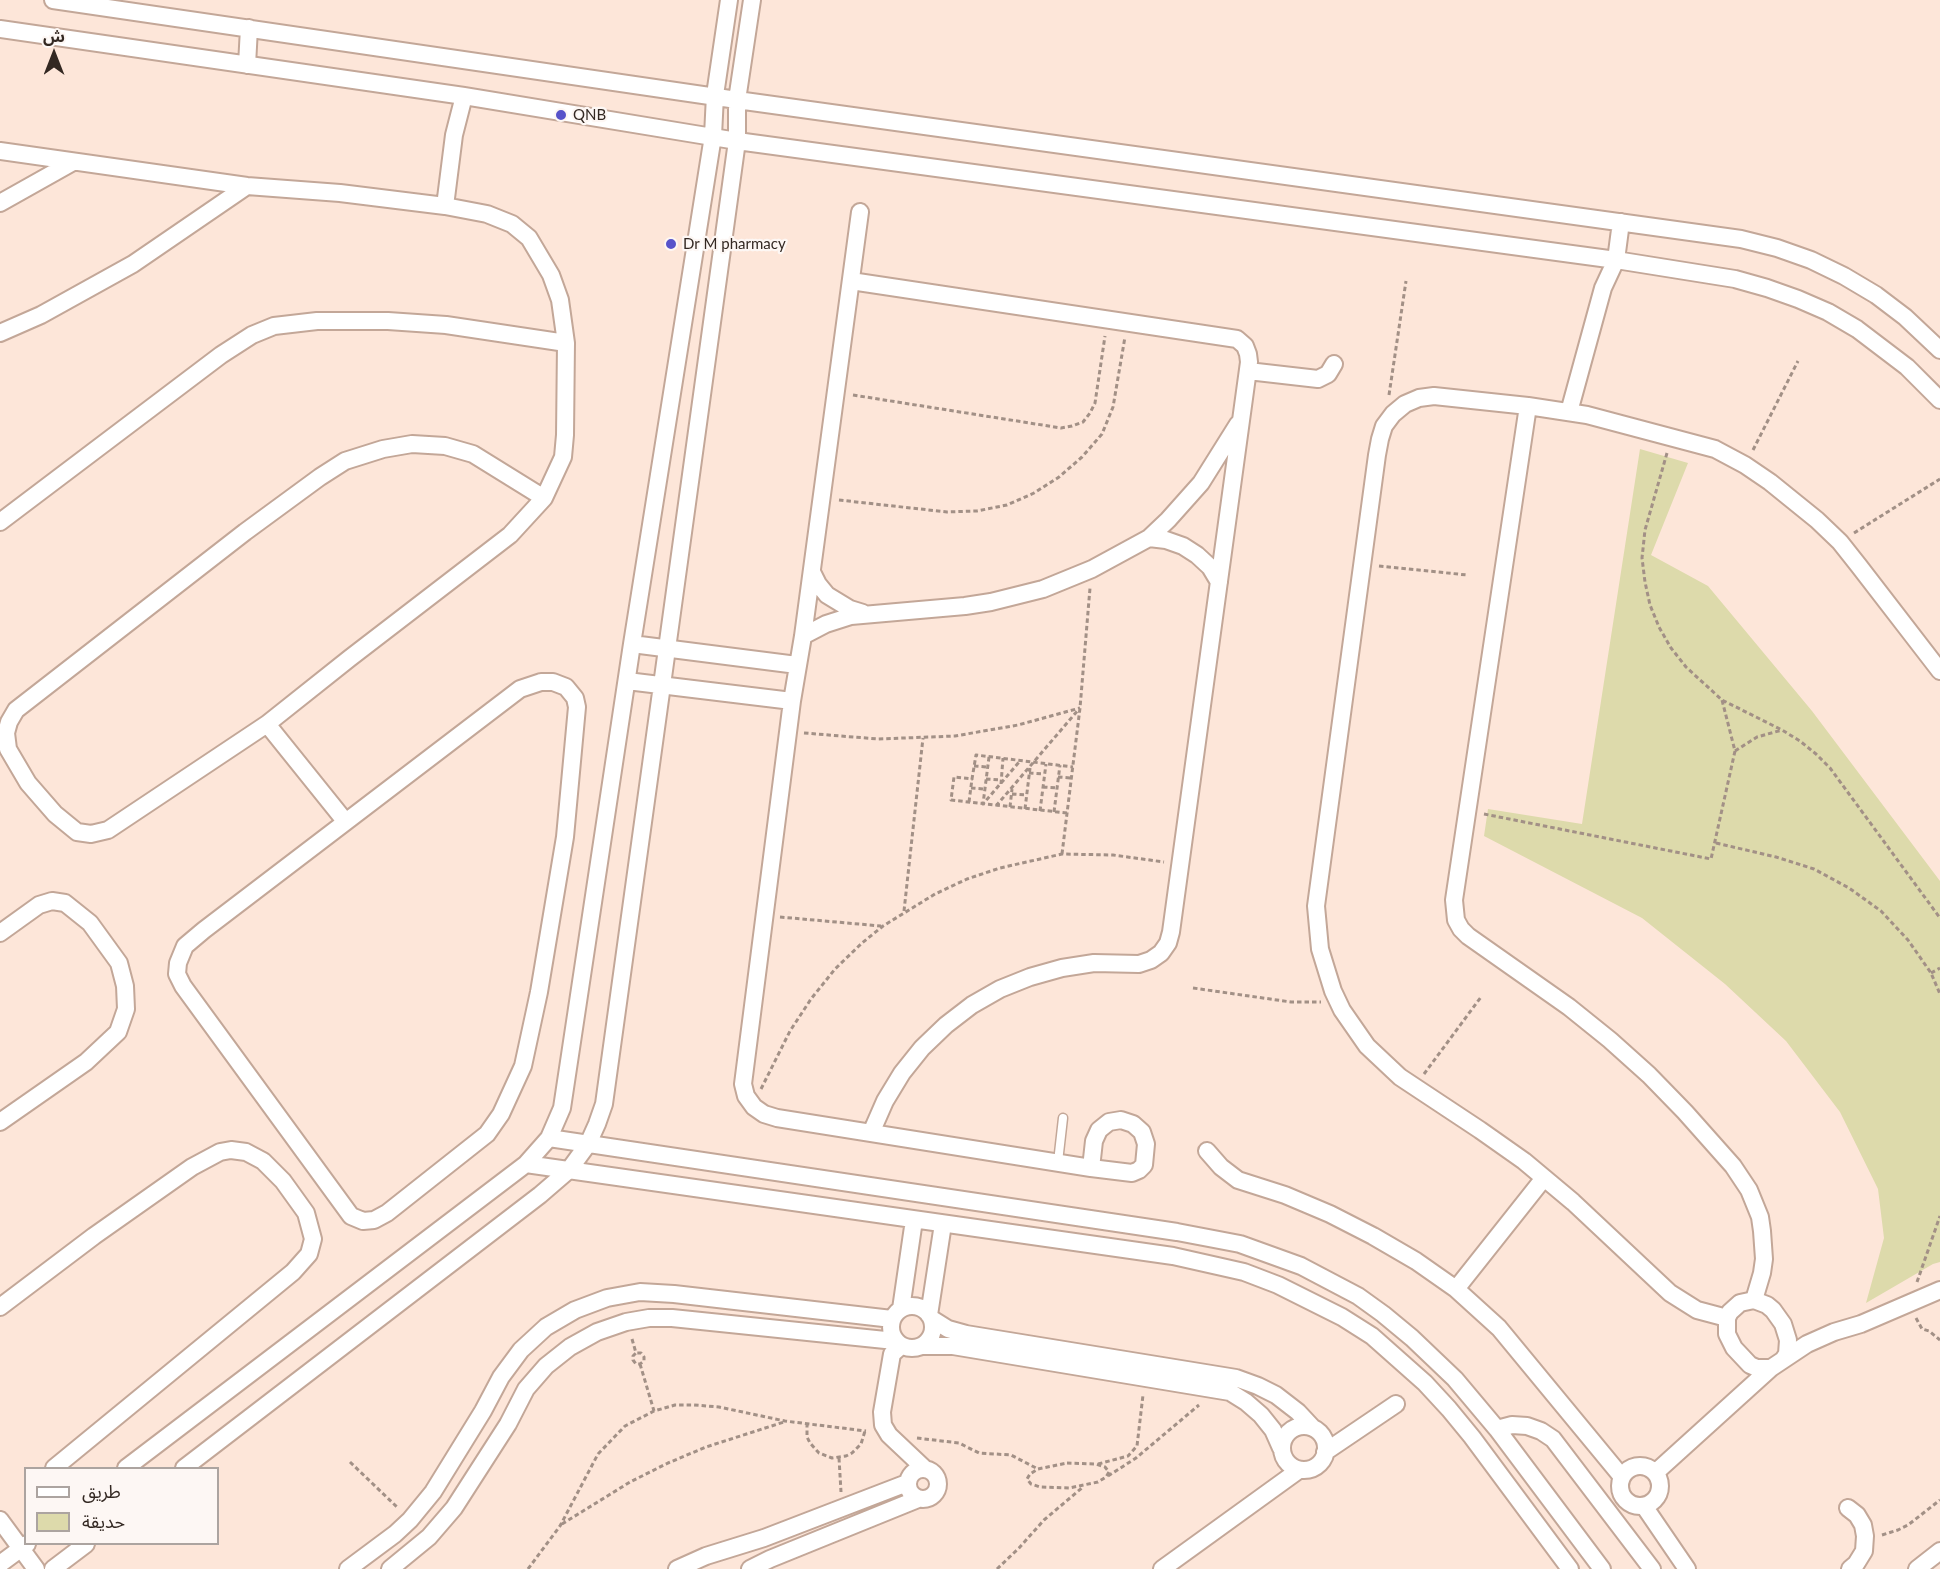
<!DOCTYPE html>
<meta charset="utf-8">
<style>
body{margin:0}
#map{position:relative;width:1940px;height:1569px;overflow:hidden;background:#fde6d9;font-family:Lato,"Noto Sans Arabic",sans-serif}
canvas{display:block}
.legend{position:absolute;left:24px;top:1467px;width:195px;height:78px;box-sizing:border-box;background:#fdf7f4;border:2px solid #aca4a0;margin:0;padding:8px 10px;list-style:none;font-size:18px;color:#332822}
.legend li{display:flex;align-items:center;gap:12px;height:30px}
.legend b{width:30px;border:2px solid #aca4a0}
.north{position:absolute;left:24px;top:24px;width:60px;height:60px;-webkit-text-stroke:4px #fdf7f4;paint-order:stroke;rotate:0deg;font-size:16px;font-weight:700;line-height:24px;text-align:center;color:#332822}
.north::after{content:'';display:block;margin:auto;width:21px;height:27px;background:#332822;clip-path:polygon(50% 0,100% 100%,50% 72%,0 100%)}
</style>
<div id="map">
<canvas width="1940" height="1569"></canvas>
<ul class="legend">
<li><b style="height:8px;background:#fff"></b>طريق</li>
<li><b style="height:16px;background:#dddaab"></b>حديقة</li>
</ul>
<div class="north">ش</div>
</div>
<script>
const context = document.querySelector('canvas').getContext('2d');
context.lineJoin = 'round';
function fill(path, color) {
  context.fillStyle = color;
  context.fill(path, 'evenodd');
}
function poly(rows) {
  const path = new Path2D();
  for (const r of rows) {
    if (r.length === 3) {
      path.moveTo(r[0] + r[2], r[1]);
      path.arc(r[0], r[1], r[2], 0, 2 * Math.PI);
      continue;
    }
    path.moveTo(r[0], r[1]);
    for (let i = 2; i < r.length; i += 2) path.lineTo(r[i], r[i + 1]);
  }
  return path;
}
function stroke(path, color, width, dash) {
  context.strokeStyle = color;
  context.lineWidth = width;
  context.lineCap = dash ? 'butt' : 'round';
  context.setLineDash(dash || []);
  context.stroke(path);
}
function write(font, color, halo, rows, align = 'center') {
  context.font = font + ' Lato,sans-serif';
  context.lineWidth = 4.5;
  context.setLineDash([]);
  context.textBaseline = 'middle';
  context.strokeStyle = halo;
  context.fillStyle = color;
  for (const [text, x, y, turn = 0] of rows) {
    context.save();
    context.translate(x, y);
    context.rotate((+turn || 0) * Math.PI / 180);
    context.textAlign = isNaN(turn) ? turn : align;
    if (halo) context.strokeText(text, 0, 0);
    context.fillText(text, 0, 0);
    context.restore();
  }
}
const green = poly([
 [1640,449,1688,463,1651,555,1708,586,1812,711,1940,881,1940,1262,1933,1264,1866,1303,1884,1238,1878,1189,1840,1112,1786,1041,1725,984,1642,918,1484,836,1488,809,1582,824]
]);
const path = poly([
 [853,395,1061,428,1072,426,1083,422,1090,413,1095,403,1105,336],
 [1389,395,1406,281],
 [1753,450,1798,361],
 [1667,453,1645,530,1642,558,1645,582,1650,605,1659,627,1671,648,1686,667,1722,700,1782,730,1800,741,1816,754,1830,768,1940,918],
 [839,500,947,512,977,511,1007,505,1034,493,1059,477,1082,457,1102,434,1113,407,1125,337],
 [1854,533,1940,479],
 [1379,566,1467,575],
 [804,733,878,739,955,736,1018,725,1080,708],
 [1735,751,1757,737,1782,730],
 [989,757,983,804,1020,761],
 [974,766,987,767],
 [1029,773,1044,774],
 [1058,777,1071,778],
 [986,779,1001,780],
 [1001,784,1003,758],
 [1043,787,1057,788],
 [971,788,984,789],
 [1012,794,1027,795],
 [969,802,972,779],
 [996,806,1079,709],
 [1010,807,1012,789],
 [1025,809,1030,768],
 [1040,811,1046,764],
 [1054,812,1060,765],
 [1067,813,951,800,954,777,972,779,976,755,1073,767],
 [1484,814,1711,859,1735,751,1722,700],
 [1716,843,1776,857,1814,869,1849,888,1881,911,1908,940,1931,973,1940,994],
 [1062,854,1080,708,1090,588],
 [904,911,923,738],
 [780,917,881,926],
 [1931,973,1940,968],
 [1193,988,1291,1002,1321,1002],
 [1424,1074,1481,997],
 [761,1089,790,1031,811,999,835,969,862,943,883,926,935,894,967,879,1000,868,1062,854,1113,855,1164,862],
 [1917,1282,1940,1216],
 [1916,1318,1922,1329,1929,1331,1940,1340],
 [632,1339,636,1353,633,1356,633,1360,636,1364,640,1364,644,1361,644,1357,641,1353,636,1353],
 [640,1364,654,1411],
 [807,1423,807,1437,810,1443,819,1453,832,1458,846,1456,852,1453,861,1444,865,1431],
 [917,1438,959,1443,979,1453,1011,1455,1038,1469],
 [839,1458,841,1492],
 [350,1462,398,1508],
 [1067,1463,1096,1464,1105,1467,1109,1472,1106,1477,1098,1482,1069,1488,1040,1487,1031,1484,1027,1479,1030,1474,1038,1469,1067,1463],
 [1098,1464,1128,1456,1137,1446,1143,1395],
 [1108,1476,1136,1458,1199,1405],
 [562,1524,630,1482,668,1463,706,1447,784,1422],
 [1882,1535,1898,1530,1908,1525,1940,1500],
 [528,1569,560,1526,598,1454,625,1426,654,1411,675,1405,694,1405,719,1407,785,1421,866,1431],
 [997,1569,1019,1548,1044,1520,1083,1487]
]);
const service = poly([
 [1058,1162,1063,1118]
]);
const minor = poly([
 [53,0,737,100,1741,239,1777,248,1811,260,1844,276,1876,295,1905,317,1940,350],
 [0,29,464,96,737,141,1616,260,1735,279,1767,288,1798,299,1828,312,1857,329,1907,367,1940,400],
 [247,65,249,28],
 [0,151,247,186,340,193,445,206,487,214,512,224,529,238,551,275,560,300,566,343,565,435,563,457,544,498],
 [0,203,73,162],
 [445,206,454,135,464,96],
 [860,212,803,636,792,701,743,1084,746,1096,754,1107,764,1114,777,1118,1091,1168,1132,1173,1139,1170,1144,1165,1146,1144,1142,1132,1133,1124,1121,1120,1109,1122,1099,1130,1094,1141,1091,1168],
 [851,281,1237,339,1245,346,1248,354,1249,362,1171,932,1168,943,1161,953,1151,960,1139,964,1094,963,1062,968,1030,977,1000,989,972,1005,946,1025,922,1048,902,1073,885,1101,871,1133],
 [0,333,41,315,133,264,247,186],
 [1248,371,1318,379,1328,374,1334,364],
 [1528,406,1454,900,1456,920,1461,929,1468,936,1569,1007,1610,1040,1649,1075,1685,1112,1733,1166,1749,1190,1760,1217,1762,1231,1764,1259,1762,1273,1754,1300],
 [1569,412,1603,288,1616,260,1621,222],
 [412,444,445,446,473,454,544,498,510,535,350,658,267,724,108,830,91,834,77,832,55,814,28,783,8,749,6,733,9,722,16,710,245,532,320,477,345,461,383,449,412,444],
 [0,522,221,355,252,335,274,326,317,321,388,321,446,325,566,343],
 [1149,538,1166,540,1183,546,1197,555,1210,567,1219,582],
 [812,572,818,584,827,595,850,609,863,613],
 [803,636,826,624,851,616,965,606,991,602,1043,589,1092,569,1149,538,1168,520,1201,483,1238,424],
 [632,644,797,665],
 [627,681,792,701],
 [541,682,553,682,566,687,575,698,577,707,565,837,539,992,523,1066,501,1114,487,1134,387,1213,374,1220,363,1221,351,1216,183,986,177,974,178,963,185,946,204,930,520,689,541,682],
 [267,724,345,821],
 [0,933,39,905,52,901,65,903,90,923,119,963,125,986,126,1009,118,1032,86,1062,0,1122],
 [549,1138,1177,1232,1240,1244,1301,1266,1358,1296,1383,1314,1412,1338,1455,1379,1497,1429,1602,1569],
 [1207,1151,1221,1167,1238,1180,1285,1195,1330,1214,1373,1236,1416,1261,1456,1289,1499,1328,1622,1477],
 [526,1164,1173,1256,1244,1272,1278,1285,1342,1317,1372,1336,1425,1383,1449,1409,1472,1437,1570,1569],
 [1456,1289,1544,1178],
 [1754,1300,1767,1305,1773,1310,1783,1324,1788,1340,1787,1354,1783,1360,1771,1368,1757,1368,1750,1365,1734,1348,1727,1334,1727,1318,1730,1312,1740,1303,1754,1300],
 [912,1327,21],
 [0,1307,94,1236,192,1167,220,1152,231,1150,246,1152,263,1161,283,1181,306,1213,313,1239,309,1254,293,1272,54,1468],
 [901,1309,914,1220],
 [929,1315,943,1224],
 [1727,1318,1697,1310,1670,1293,1573,1202,1524,1161,1480,1130,1400,1077,1367,1046,1342,1010,1333,991,1320,949,1316,906,1377,455,1380,439,1384,426,1393,414,1405,404,1419,398,1434,396,1528,406,1587,415,1715,449,1745,465,1770,482,1817,520,1840,542,1859,566,1940,671],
 [932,1319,948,1329,966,1334,1236,1378,1258,1386,1276,1395,1298,1412,1312,1427],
 [901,1346,892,1354,882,1412,883,1425,889,1435,924,1468],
 [923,1346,953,1346,1230,1392,1246,1402,1261,1415,1273,1430,1281,1448],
 [1783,1360,1807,1344,1834,1332,1861,1324,1940,1290],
 [1304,1448,22],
 [1497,1429,1512,1425,1527,1426,1541,1431,1553,1439,1652,1569],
 [1325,1452,1396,1404],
 [1640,1486,20],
 [126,1468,526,1164,549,1138,562,1108,632,644,713,136,715,95,729,0],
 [184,1468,540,1195,569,1170,588,1144,597,1124,604,1104,662,685,737,141,737,100,752,0],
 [923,1484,15],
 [1655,1473,1771,1368],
 [1644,1506,1687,1569],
 [1848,1508,1857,1515,1863,1525,1865,1536,1864,1551,1856,1564,1850,1569],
 [0,1520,36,1569],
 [0,1564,27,1544],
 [53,1569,86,1544],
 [348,1569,395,1534,410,1520,433,1492,483,1411,501,1377,521,1350,546,1327,575,1310,607,1298,640,1292,674,1294,892,1319],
 [390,1569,429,1537,454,1508,508,1424,526,1389,546,1366,570,1347,597,1332,626,1322,649,1318,672,1318,895,1341],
 [677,1569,706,1556,764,1538,907,1483],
 [750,1569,770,1559,918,1499],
 [1162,1569,1299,1470],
 [1917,1569,1940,1551]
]);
const markers = [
 [561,115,6,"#5753ca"],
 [671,244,6,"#5753ca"]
];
const poiNames = [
 ["QNB",573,115],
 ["Dr M pharmacy",683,244]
];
fill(green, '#dddaab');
stroke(service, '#c3a798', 11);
stroke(minor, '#c3a798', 20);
stroke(path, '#a29086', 3, [4.5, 3]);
stroke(service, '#fff', 8);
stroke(minor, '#fff', 16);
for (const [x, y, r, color] of markers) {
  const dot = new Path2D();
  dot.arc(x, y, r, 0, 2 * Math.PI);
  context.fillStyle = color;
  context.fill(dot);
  stroke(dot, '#fdf7f4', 2);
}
write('15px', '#332822', '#fdf7f4', poiNames, 'left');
</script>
